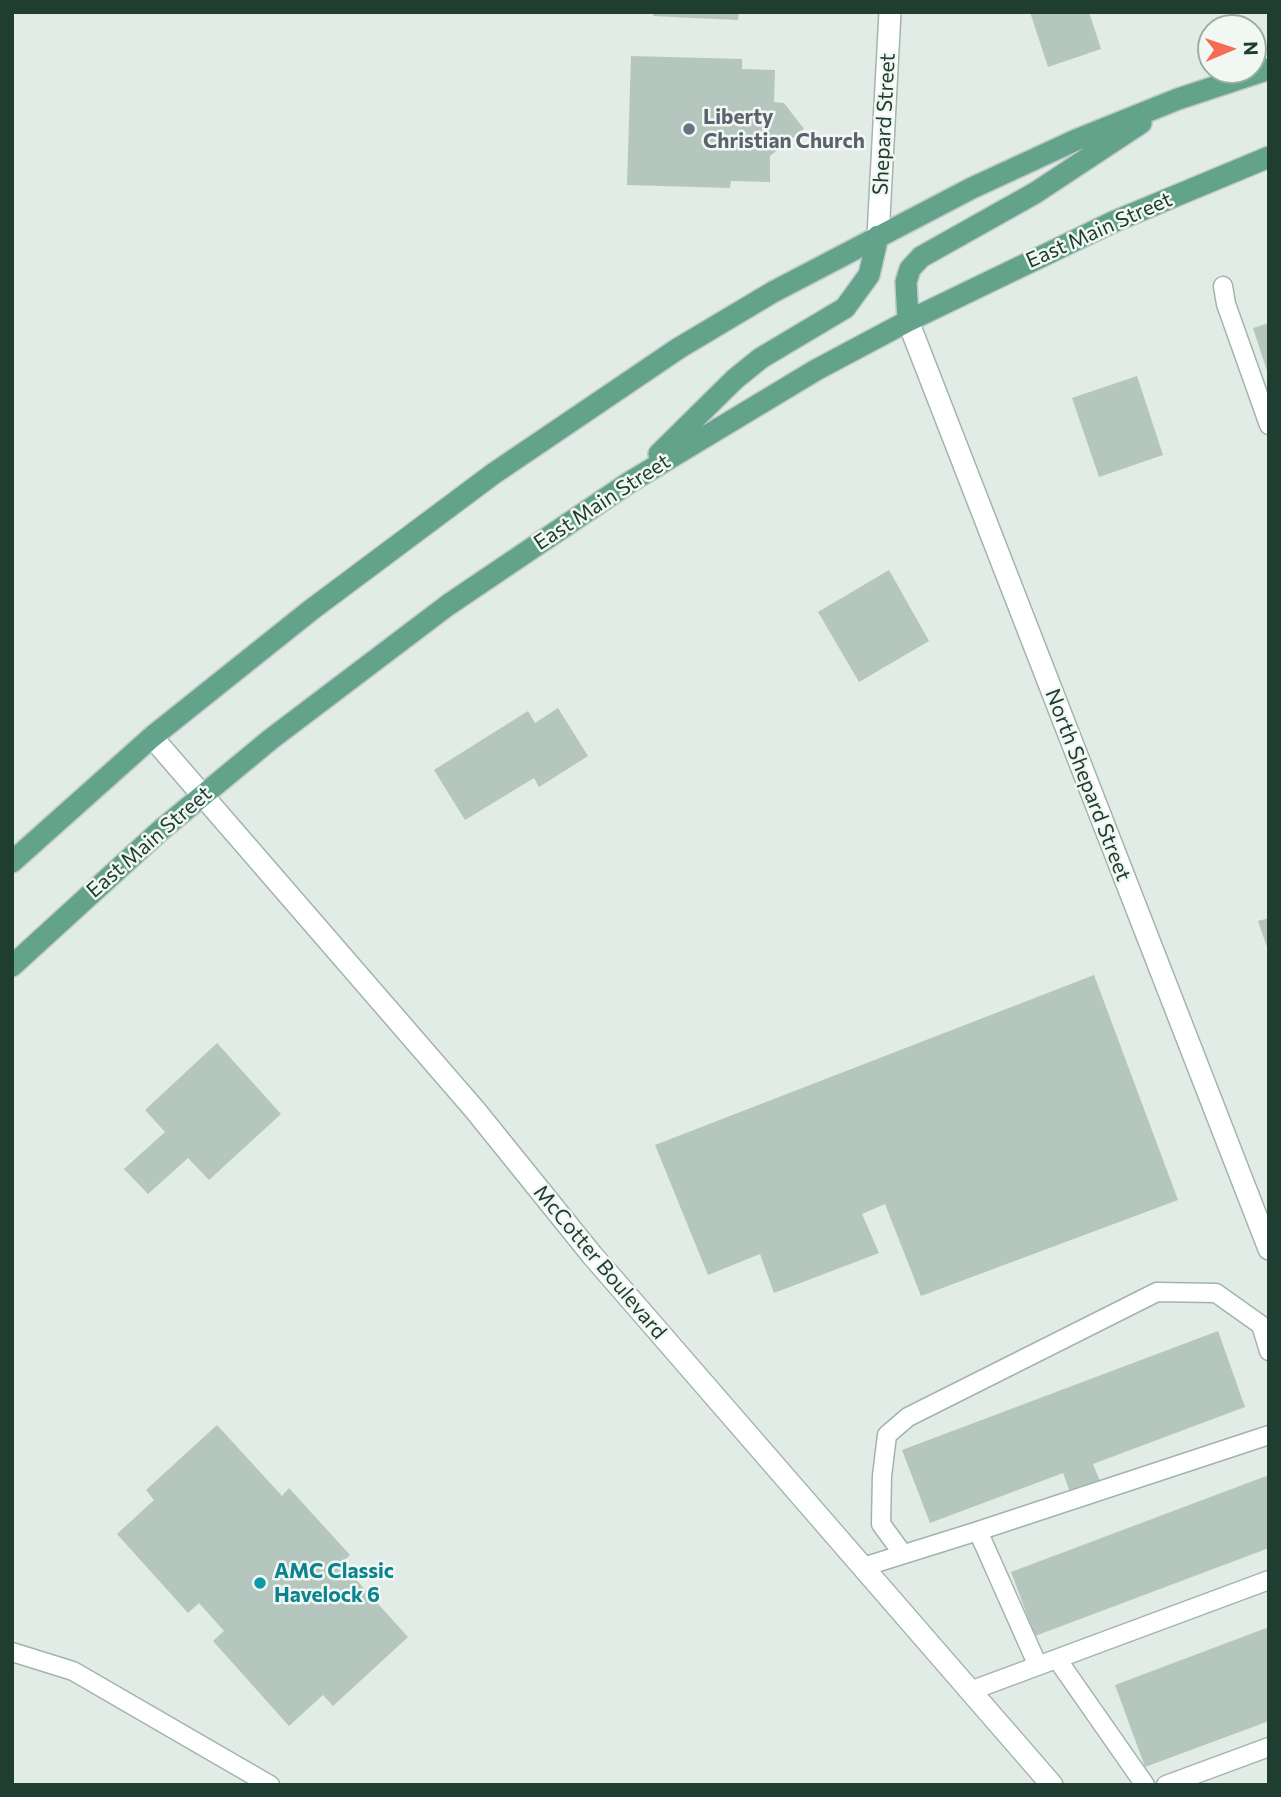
<!DOCTYPE html>
<style>
body{margin:0}
#map{position:relative;width:1281px;height:1797px;overflow:hidden;background:#e0ece5;font-family:Commissioner,sans-serif}
canvas{display:block}
.frame{position:absolute;inset:0;border:14px solid #203d32;pointer-events:none}
.north{position:absolute;left:1197px;top:14px;width:70px;height:70px;box-sizing:border-box;background:#f1f8f4;border:2px solid #9dada6;border-radius:50%;rotate:88deg;font-size:19px;font-weight:700;line-height:28px;text-align:center;color:#203d32}
.north::after{content:'';display:block;margin:auto;width:24px;height:32px;background:#f66b53;clip-path:polygon(50% 0,100% 100%,50% 72%,0 100%)}
</style>
<div id="map">
<canvas width="1281" height="1797"></canvas>
<div class="frame"></div>
<div class="north">N</div>
</div>
<script>
const context = document.querySelector('canvas').getContext('2d');
context.lineJoin = 'round';
function fill(path, color) {
  context.fillStyle = color;
  context.fill(path, 'evenodd');
}
function poly(rows) {
  const path = new Path2D();
  for (const r of rows) {
    path.moveTo(r[0], r[1]);
    for (let i = 2; i < r.length; i += 2) path.lineTo(r[i], r[i + 1]);
  }
  return path;
}
function stroke(path, color, width, dash) {
  context.strokeStyle = color;
  context.lineWidth = width;
  context.lineCap = dash ? 'butt' : 'round';
  context.setLineDash(dash || []);
  context.stroke(path);
}
function write(font, color, halo, rows, align = 'center') {
  context.font = font + ' Commissioner,sans-serif';
  context.lineWidth = 5;
  context.setLineDash([]);
  context.textBaseline = 'middle';
  context.strokeStyle = halo;
  context.fillStyle = color;
  for (const [text, x, y, turn = 0] of rows) {
    context.save();
    context.translate(x, y);
    context.rotate((+turn || 0) * Math.PI / 180);
    context.textAlign = isNaN(turn) ? turn : align;
    if (halo) context.strokeText(text, 0, 0);
    context.fillText(text, 0, 0);
    context.restore();
  }
}
const building = poly([
 [654,12,739,12,738,20,653,16],
 [1030,12,1089,12,1101,49,1048,67],
 [631,56,742,59,742,69,775,70,774,102,784,103,804,129,770,156,770,182,731,181,730,188,627,185],
 [1269,323,1269,374,1268,374,1253,328],
 [1137,376,1163,455,1099,477,1072,398],
 [889,570,929,641,859,682,818,612],
 [558,708,588,756,539,787,534,778,465,820,434,770,528,711,535,723],
 [1269,918,1269,950,1268,950,1258,921],
 [1094,975,1178,1200,921,1296,885,1204,862,1214,879,1253,774,1293,760,1254,708,1275,655,1145],
 [217,1043,281,1114,209,1180,188,1158,148,1194,124,1169,165,1132,145,1110],
 [1218,1331,1245,1407,1093,1464,1100,1481,1070,1492,1063,1473,930,1523,902,1450],
 [217,1425,282,1496,289,1488,350,1555,341,1563,408,1637,333,1706,323,1695,289,1726,213,1641,224,1631,199,1603,188,1613,117,1534,154,1500,146,1490],
 [1269,1475,1269,1548,1035,1636,1011,1572],
 [1269,1627,1269,1721,1145,1767,1115,1685]
]);
const service = poly([
 [1223,286,1226,304,1269,425],
 [978,1531,1269,1435],
 [903,1554,881,1524,882,1476,887,1435,908,1417,1157,1292,1216,1293,1261,1325,1269,1351],
 [863,1567,978,1531,1038,1666],
 [12,1652,73,1671,270,1785],
 [1057,1659,1145,1785],
 [970,1691,1269,1580],
 [1166,1785,1269,1747]
]);
const minor = poly([
 [878,236,890,12],
 [908,321,1269,1249]
]);
const tertiary = poly([
 [152,737,475,1110,592,1255,1052,1785]
]);
const primary = poly([
 [908,321,906,282,910,269,921,257,1035,193,1141,123],
 [659,454,735,379,761,358,845,308,869,275,878,236],
 [12,862,152,737,311,610,493,474,679,348,773,292,972,188,1076,140,1178,99,1269,69],
 [12,966,161,830,271,739,448,605,630,482,816,370,908,321,1113,222,1269,157]
]);
const markers = [
 [689,129,7,"#6b7280"],
 [260,1583,7,"#0f9aa8"]
];
const worshipNames = [
 ["Liberty",703,117],
 ["Christian Church",703,141]
];
const streetNames = [
 ["Shepard Street",884,124,-87],
 ["East Main Street",1099,230,-24],
 ["East Main Street",602,502,-33],
 ["North Shepard Street",1088,785,69],
 ["East Main Street",149,842,-41],
 ["McCotter Boulevard",600,1262,50]
];
const cultureNames = [
 ["AMC Classic",274,1571],
 ["Havelock 6",274,1595]
];
fill(building, '#b5c6be');
stroke(service, '#a3b4ac', 21);
stroke(minor, '#a3b4ac', 24);
stroke(tertiary, '#a3b4ac', 24);
stroke(primary, '#c1c9c6', 24);
stroke(service, '#fff', 18);
stroke(minor, '#fff', 21);
stroke(tertiary, '#fff', 21);
stroke(primary, '#63a38c', 21);
for (const [x, y, r, color] of markers) {
  const dot = new Path2D();
  dot.arc(x, y, r, 0, 2 * Math.PI);
  context.fillStyle = color;
  context.fill(dot);
  stroke(dot, '#f1f8f4', 2.5);
}
write('bold 21px', '#5b616d', '#f1f8f4', worshipNames, 'left');
write('21px', '#203d32', '#f1f8f4', streetNames);
write('bold 21px', '#0d838f', '#f1f8f4', cultureNames, 'left');
</script>
